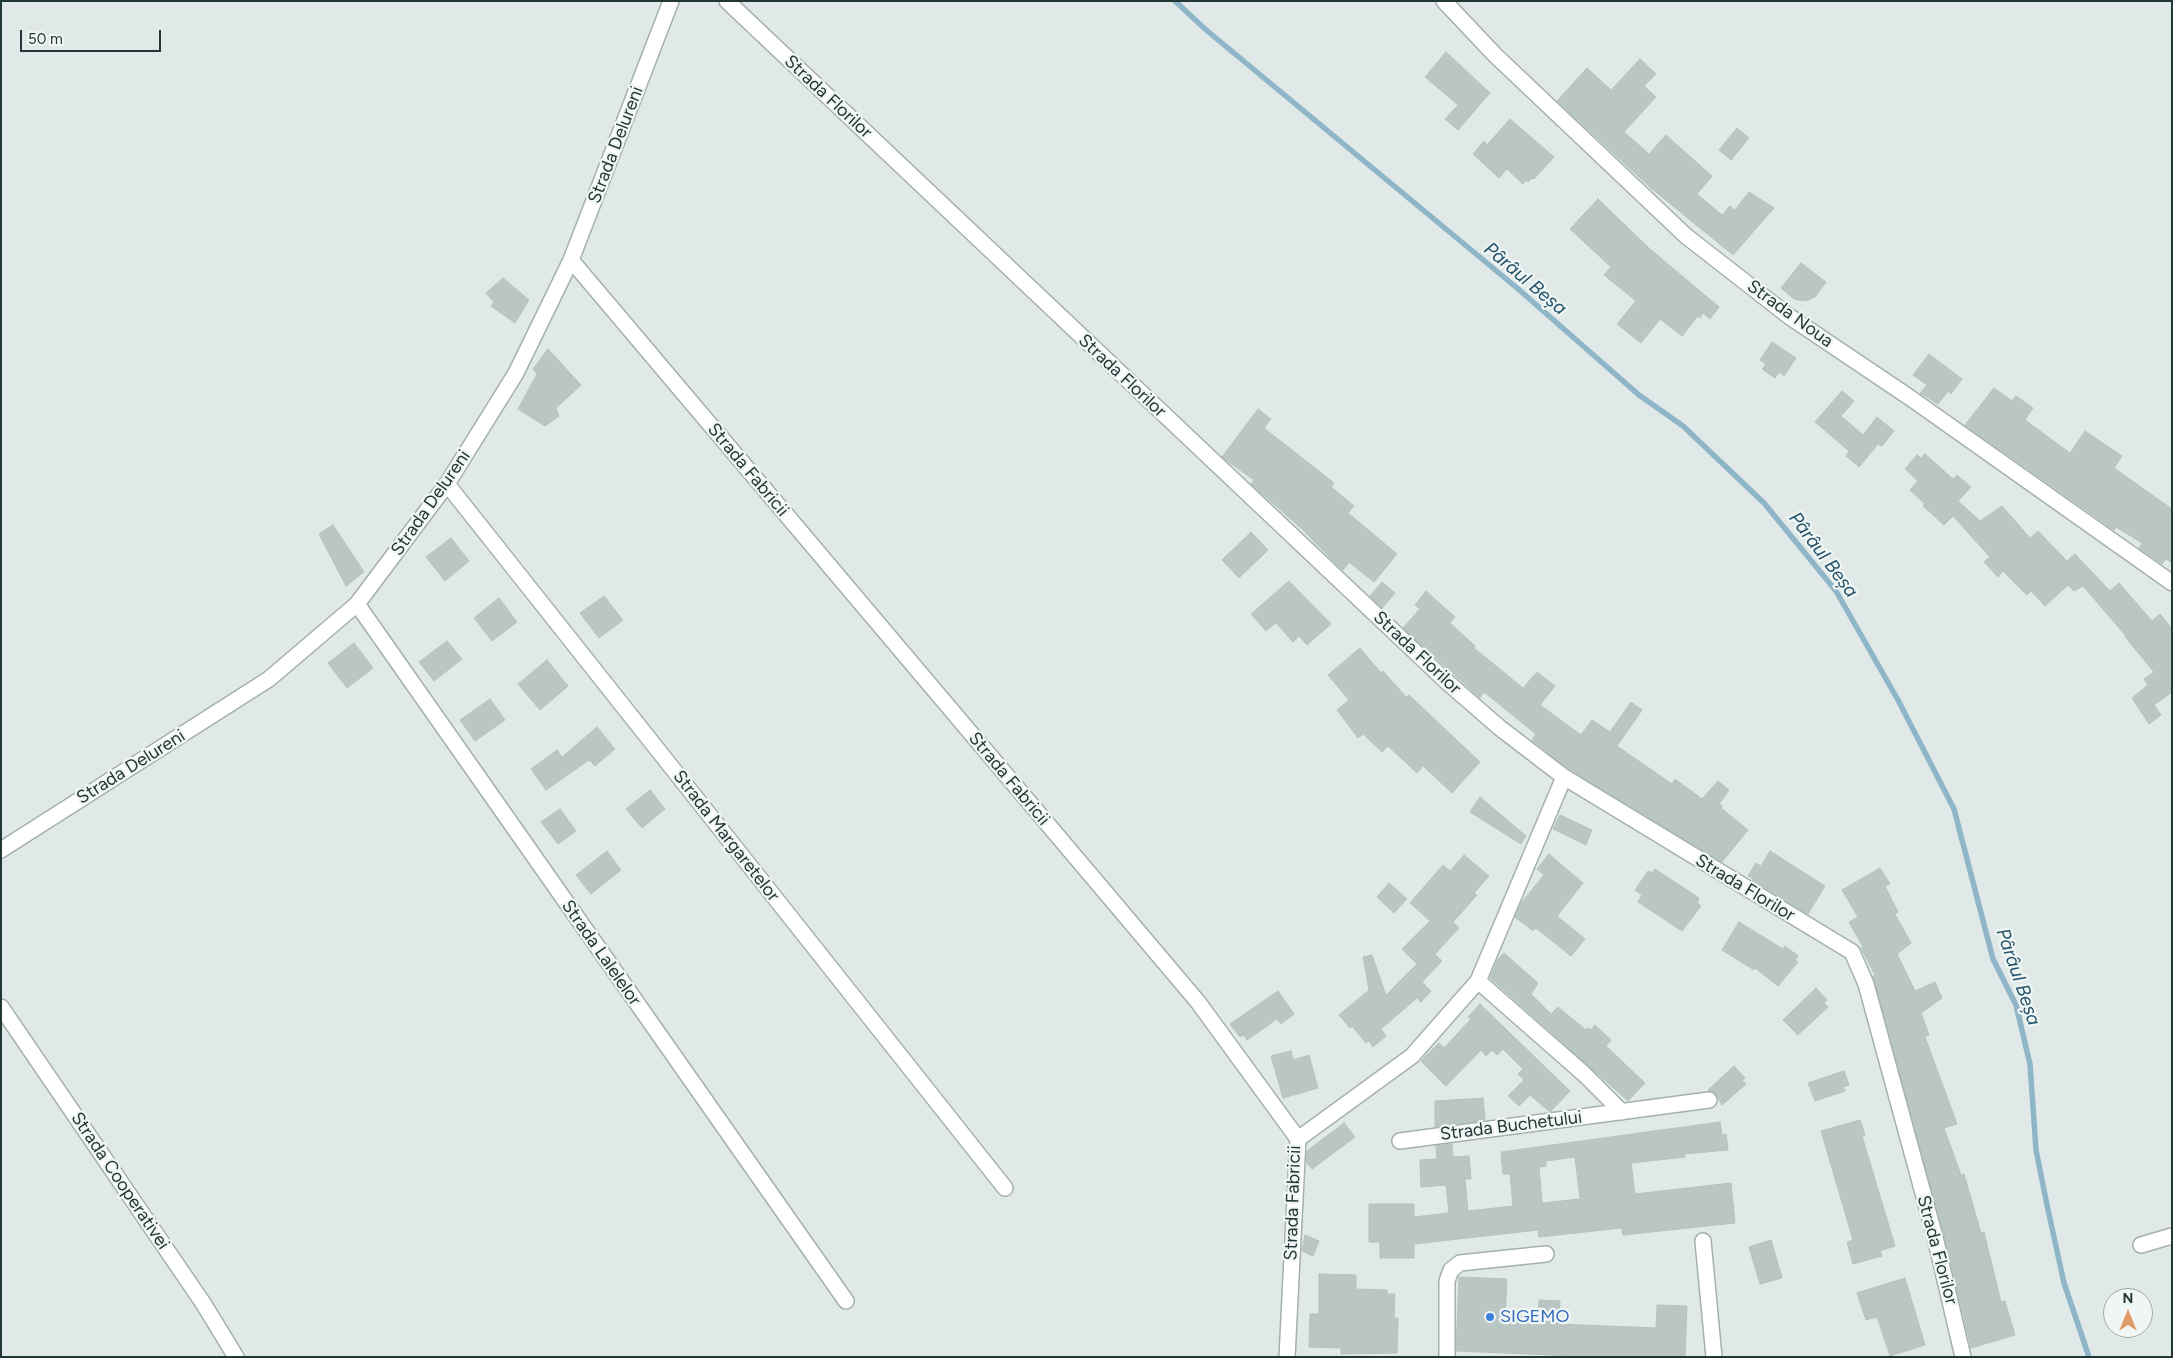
<!DOCTYPE html>
<meta charset="utf-8">
<style>
body{margin:0}
#map{position:relative;width:2173px;height:1358px;overflow:hidden;background:#e0e9e7;font-family:Figtree,sans-serif}
canvas{display:block}
.frame{position:absolute;inset:0;border:2px solid #233736;pointer-events:none}
.north{position:absolute;left:2103px;top:1288px;width:50px;height:50px;box-sizing:border-box;background:#f0f6f4;border:1px solid #9eaaa8;border-radius:50%;rotate:0deg;font-size:14px;font-weight:700;line-height:20px;text-align:center;color:#233736}
.north::after{content:'';display:block;margin:auto;width:18px;height:22px;background:#e19b67;clip-path:polygon(50% 0,100% 100%,50% 72%,0 100%)}
.scale{position:absolute;left:20px;top:30px;width:141px;height:22px;box-sizing:border-box;border:2px solid #233736;border-top:0;padding-left:6px;font-size:15px;line-height:18px;white-space:nowrap;color:#233736;-webkit-text-stroke:4px #f0f6f4;paint-order:stroke}
</style>
<div id="map">
<canvas width="2173" height="1358"></canvas>
<div class="frame"></div>
<div class="north">N</div>
<div class="scale">50 m</div>
</div>
<script>
const context = document.querySelector('canvas').getContext('2d');
context.lineJoin = 'round';
function poly(rows) {
  const path = new Path2D();
  for (const r of rows) {
    path.moveTo(r[0], r[1]);
    for (let i = 2; i < r.length; i += 2) path.lineTo(r[i], r[i + 1]);
  }
  return path;
}
function stroke(path, color, width, dash) {
  context.strokeStyle = color;
  context.lineWidth = width;
  context.lineCap = dash ? 'butt' : 'round';
  context.setLineDash(dash || []);
  context.stroke(path);
}
function fill(path, color) {
  context.fillStyle = color;
  context.fill(path, 'evenodd');
}
function write(font, color, halo, rows, align = 'center') {
  context.font = font + ' Figtree,sans-serif';
  context.lineWidth = 4.5;
  context.setLineDash([]);
  context.textBaseline = 'middle';
  context.strokeStyle = halo;
  context.fillStyle = color;
  for (const [text, x, y, turn = 0] of rows) {
    context.save();
    context.translate(x, y);
    context.rotate((+turn || 0) * Math.PI / 180);
    context.textAlign = isNaN(turn) ? turn : align;
    if (halo) context.strokeText(text, 0, 0);
    context.fillText(text, 0, 0);
    context.restore();
  }
}
const stream = poly([
 [1175,1,1205,29,1517,288,1639,395,1683,426,1764,503,1836,591,1898,700,1954,809,1993,959,2016,1005,2030,1064,2036,1150,2047,1205,2064,1283,2089,1357]
]);
const building = poly([
 [1446,52,1490,93,1458,130,1445,119,1458,105,1425,77,1446,52],
 [1640,59,1656,74,1644,86,1656,97,1624,132,1649,154,1666,135,1712,176,1697,194,1722,215,1730,206,1735,210,1749,192,1774,208,1733,255,1652,189,1557,101,1587,68,1611,90,1640,59],
 [1510,119,1554,157,1534,179,1532,178,1528,182,1526,180,1523,184,1507,169,1499,178,1473,154,1484,141,1487,145,1510,119],
 [1737,128,1749,138,1731,160,1719,150,1737,128],
 [1598,199,1650,249,1719,307,1710,319,1703,313,1700,318,1698,316,1682,336,1660,319,1641,343,1617,324,1636,301,1604,275,1611,267,1570,229,1598,199],
 [1801,263,1826,282,1815,297,1806,301,1794,299,1781,288,1801,263],
 [503,278,529,300,515,323,491,306,494,302,486,293,503,278],
 [1772,342,1796,358,1784,376,1779,372,1775,378,1762,369,1766,364,1760,360,1772,342],
 [548,349,581,385,556,408,559,416,545,426,518,409,537,374,533,369,548,349],
 [1929,354,1962,379,1951,394,1948,391,1938,404,1920,393,1927,385,1913,375,1929,354],
 [1994,388,2012,401,2016,396,2033,408,2025,420,2070,453,2085,431,2122,456,2114,468,2172,509,2172,563,2166,559,2162,564,2139,548,2142,543,2116,527,2114,530,1965,425,1994,388],
 [1842,391,1854,401,1841,416,1863,435,1877,417,1894,431,1882,446,1878,444,1859,467,1846,456,1849,451,1815,422,1842,391],
 [1258,409,1271,419,1264,428,1334,483,1331,487,1354,506,1348,513,1397,554,1374,582,1349,562,1343,570,1338,566,1302,529,1251,484,1254,480,1222,457,1258,409],
 [1925,454,1953,479,1957,475,1971,487,1958,501,1980,521,2002,506,2030,538,2038,531,2067,561,2075,554,2110,591,2119,583,2152,621,2160,614,2172,629,2172,692,2154,705,2161,715,2149,724,2132,698,2148,685,2144,679,2154,672,2125,637,2126,636,2083,586,2074,591,2068,585,2045,606,2031,591,2027,595,2003,571,1998,577,1984,562,1990,557,1953,516,1944,525,1923,506,1925,504,1910,490,1918,481,1905,469,1917,455,1921,458,1925,454],
 [333,525,364,572,346,586,319,534,333,525],
 [1251,532,1268,550,1239,578,1222,560,1251,532],
 [451,538,469,561,445,581,426,557,451,538],
 [1289,581,1331,624,1307,645,1299,636,1293,642,1276,623,1266,631,1251,614,1289,581],
 [1382,582,1395,593,1382,608,1370,596,1382,582],
 [1426,591,1455,617,1450,623,1475,646,1474,648,1523,688,1537,672,1555,686,1540,705,1581,735,1592,720,1610,732,1631,702,1642,710,1617,746,1672,784,1675,779,1702,799,1718,781,1729,790,1719,804,1722,806,1721,808,1748,830,1722,862,1569,769,1532,740,1536,734,1484,692,1480,698,1403,628,1420,609,1415,605,1426,591],
 [604,596,623,620,599,638,580,613,604,596],
 [499,598,517,622,492,641,474,618,499,598],
 [447,641,462,659,434,681,419,662,447,641],
 [354,643,373,668,347,688,328,663,354,643],
 [1360,648,1381,673,1383,671,1406,697,1409,695,1480,762,1452,793,1423,766,1417,773,1388,746,1382,752,1363,734,1358,738,1337,710,1349,700,1328,675,1360,648],
 [547,660,568,686,540,710,518,684,547,660],
 [490,699,505,720,475,741,460,720,490,699],
 [597,727,615,749,595,766,589,760,546,790,531,769,557,750,562,757,597,727],
 [650,790,665,809,642,828,626,809,650,790],
 [1480,797,1526,836,1521,844,1470,812,1480,797],
 [560,809,576,831,558,844,541,822,560,809],
 [1560,815,1592,830,1586,845,1553,829,1560,815],
 [607,851,621,870,591,894,576,875,607,851],
 [1770,851,1825,886,1808,914,1752,880,1753,878,1748,876,1756,863,1761,866,1770,851],
 [1549,854,1583,883,1557,916,1585,939,1571,956,1536,928,1533,931,1515,917,1522,902,1544,875,1537,869,1549,854],
 [1464,855,1489,876,1474,893,1477,895,1453,922,1459,928,1435,954,1442,961,1422,982,1431,991,1421,1002,1417,998,1381,1029,1386,1036,1373,1047,1369,1041,1366,1043,1352,1026,1350,1028,1339,1015,1369,990,1363,957,1372,955,1386,995,1417,964,1402,949,1430,921,1410,903,1443,865,1450,871,1464,855],
 [1880,868,1890,884,1885,886,1898,912,1895,914,1911,943,1897,954,1915,991,1935,982,1942,998,1921,1013,1929,1035,1925,1037,1957,1124,1944,1128,1961,1175,1964,1174,1981,1233,1984,1232,2001,1302,2005,1301,2015,1335,1971,1348,1944,1235,1873,976,1875,975,1861,948,1863,947,1849,922,1858,917,1842,890,1880,868],
 [1655,869,1699,898,1697,903,1701,906,1682,931,1638,902,1642,895,1635,890,1648,871,1652,873,1655,869],
 [1389,883,1407,899,1394,913,1377,897,1389,883],
 [1739,922,1783,949,1785,946,1798,956,1795,960,1798,962,1778,986,1755,968,1754,970,1722,950,1739,922],
 [1504,953,1538,983,1531,994,1551,1014,1558,1007,1586,1030,1588,1028,1591,1030,1595,1025,1611,1040,1606,1046,1645,1083,1628,1101,1490,978,1498,959,1504,953],
 [1816,988,1827,1000,1824,1003,1828,1007,1798,1035,1783,1020,1816,988],
 [1278,991,1294,1014,1281,1024,1277,1019,1247,1040,1244,1035,1240,1037,1230,1024,1278,991],
 [1480,1004,1570,1091,1550,1112,1530,1095,1519,1106,1508,1096,1524,1080,1518,1074,1523,1069,1503,1049,1497,1055,1492,1050,1486,1056,1481,1050,1446,1086,1421,1061,1439,1043,1444,1048,1471,1019,1468,1017,1480,1004],
 [1291,1051,1293,1060,1309,1055,1318,1088,1283,1098,1271,1056,1291,1051],
 [1734,1066,1745,1078,1742,1080,1746,1084,1722,1105,1716,1094,1708,1090,1734,1066],
 [1844,1071,1849,1085,1843,1087,1845,1091,1815,1101,1808,1083,1844,1071],
 [1483,1098,1485,1120,1435,1127,1435,1101,1483,1098],
 [1860,1120,1865,1135,1862,1136,1895,1246,1880,1251,1882,1256,1853,1264,1847,1242,1853,1240,1821,1131,1860,1120],
 [1720,1122,1722,1135,1726,1134,1728,1150,1684,1154,1685,1157,1631,1163,1635,1194,1731,1183,1735,1223,1623,1235,1622,1228,1539,1237,1538,1230,1414,1244,1414,1258,1380,1258,1380,1242,1369,1242,1369,1204,1414,1204,1414,1217,1449,1213,1446,1185,1421,1187,1420,1160,1437,1159,1436,1146,1452,1144,1453,1157,1469,1156,1471,1179,1465,1179,1468,1211,1513,1206,1510,1174,1503,1174,1501,1152,1720,1122],
 [1575,1157,1580,1199,1542,1203,1539,1167,1546,1166,1546,1161,1575,1157],
 [1344,1123,1355,1137,1312,1169,1306,1162,1307,1151,1344,1123],
 [1305,1235,1319,1241,1313,1256,1302,1251,1305,1235],
 [1771,1240,1782,1278,1760,1284,1749,1247,1771,1240],
 [1319,1274,1356,1275,1356,1289,1387,1290,1387,1294,1395,1294,1394,1318,1398,1318,1397,1353,1341,1354,1341,1348,1309,1347,1310,1314,1319,1314,1319,1274],
 [1459,1277,1507,1279,1505,1316,1538,1317,1539,1300,1560,1301,1559,1324,1656,1328,1657,1305,1687,1306,1685,1357,1597,1357,1456,1351,1459,1277],
 [1905,1278,1925,1345,1890,1356,1877,1317,1866,1320,1857,1293,1905,1278]
]);
const minor = poly([
 [727,1,1447,682,1500,728,1564,777,1852,952,1866,984,1935,1237,1963,1357],
 [1444,1,1495,55,1686,236,1790,317,1909,397,2172,583],
 [571,260,1198,1002,1298,1139,1287,1357],
 [447,484,1005,1188],
 [357,604,846,1301],
 [1,850,269,679,357,604,447,484,516,373,571,260,671,1],
 [1478,981,1584,1074,1622,1112],
 [1,1007,203,1303,236,1357],
 [1298,1139,1412,1056,1478,981,1564,777],
 [1400,1141,1709,1100],
 [1703,1241,1714,1357],
 [2141,1245,2172,1236],
 [1447,1357,1447,1281,1451,1270,1460,1263,1546,1254]
]);
const markers = [
 [1490,1317,5,"#3f7fe0"]
];
const streetNames = [
 ["Strada Florilor",828,97,43],
 ["Strada Delureni",616,145,-69],
 ["Strada Noua",1790,314,36],
 ["Strada Florilor",1122,376,43],
 ["Strada Fabricii",748,470,50],
 ["Strada Delureni",431,503,-55],
 ["Strada Florilor",1417,653,43],
 ["Strada Delureni",131,767,-32],
 ["Strada Fabricii",1009,779,50],
 ["Strada Margaretelor",726,836,52],
 ["Strada Florilor",1745,888,31],
 ["Strada Lalelelor",601,953,55],
 ["Strada Buchetului",1511,1126,-7],
 ["Strada Cooperativei",120,1181,56],
 ["Strada Fabricii",1293,1203,-88],
 ["Strada Florilor",1937,1250,75]
];
const shopNames = [
 ["SIGEMO",1500,1317]
];
const waterNames = [
 ["Pârâul Beșa",1525,279,40],
 ["Pârâul Beșa",1823,555,53],
 ["Pârâul Beșa",2018,977,71]
];
stroke(stream, '#8eb5c8', 5.5);
fill(building, '#b9c6c3');
stroke(building, '#b4c2bf', 1);
stroke(minor, '#a4b0ae', 18);
stroke(minor, '#fff', 15);
for (const [x, y, r, color] of markers) {
  const dot = new Path2D();
  dot.arc(x, y, r, 0, 2 * Math.PI);
  context.fillStyle = color;
  context.fill(dot);
  stroke(dot, '#f0f6f4', 2);
}
write('18px', '#233736', '#f0f6f4', streetNames);
write('18px', '#366cbe', '#f0f6f4', shopNames, 'left');
write('italic 19px', '#25536c', '#f0f6f4', waterNames);
</script>
